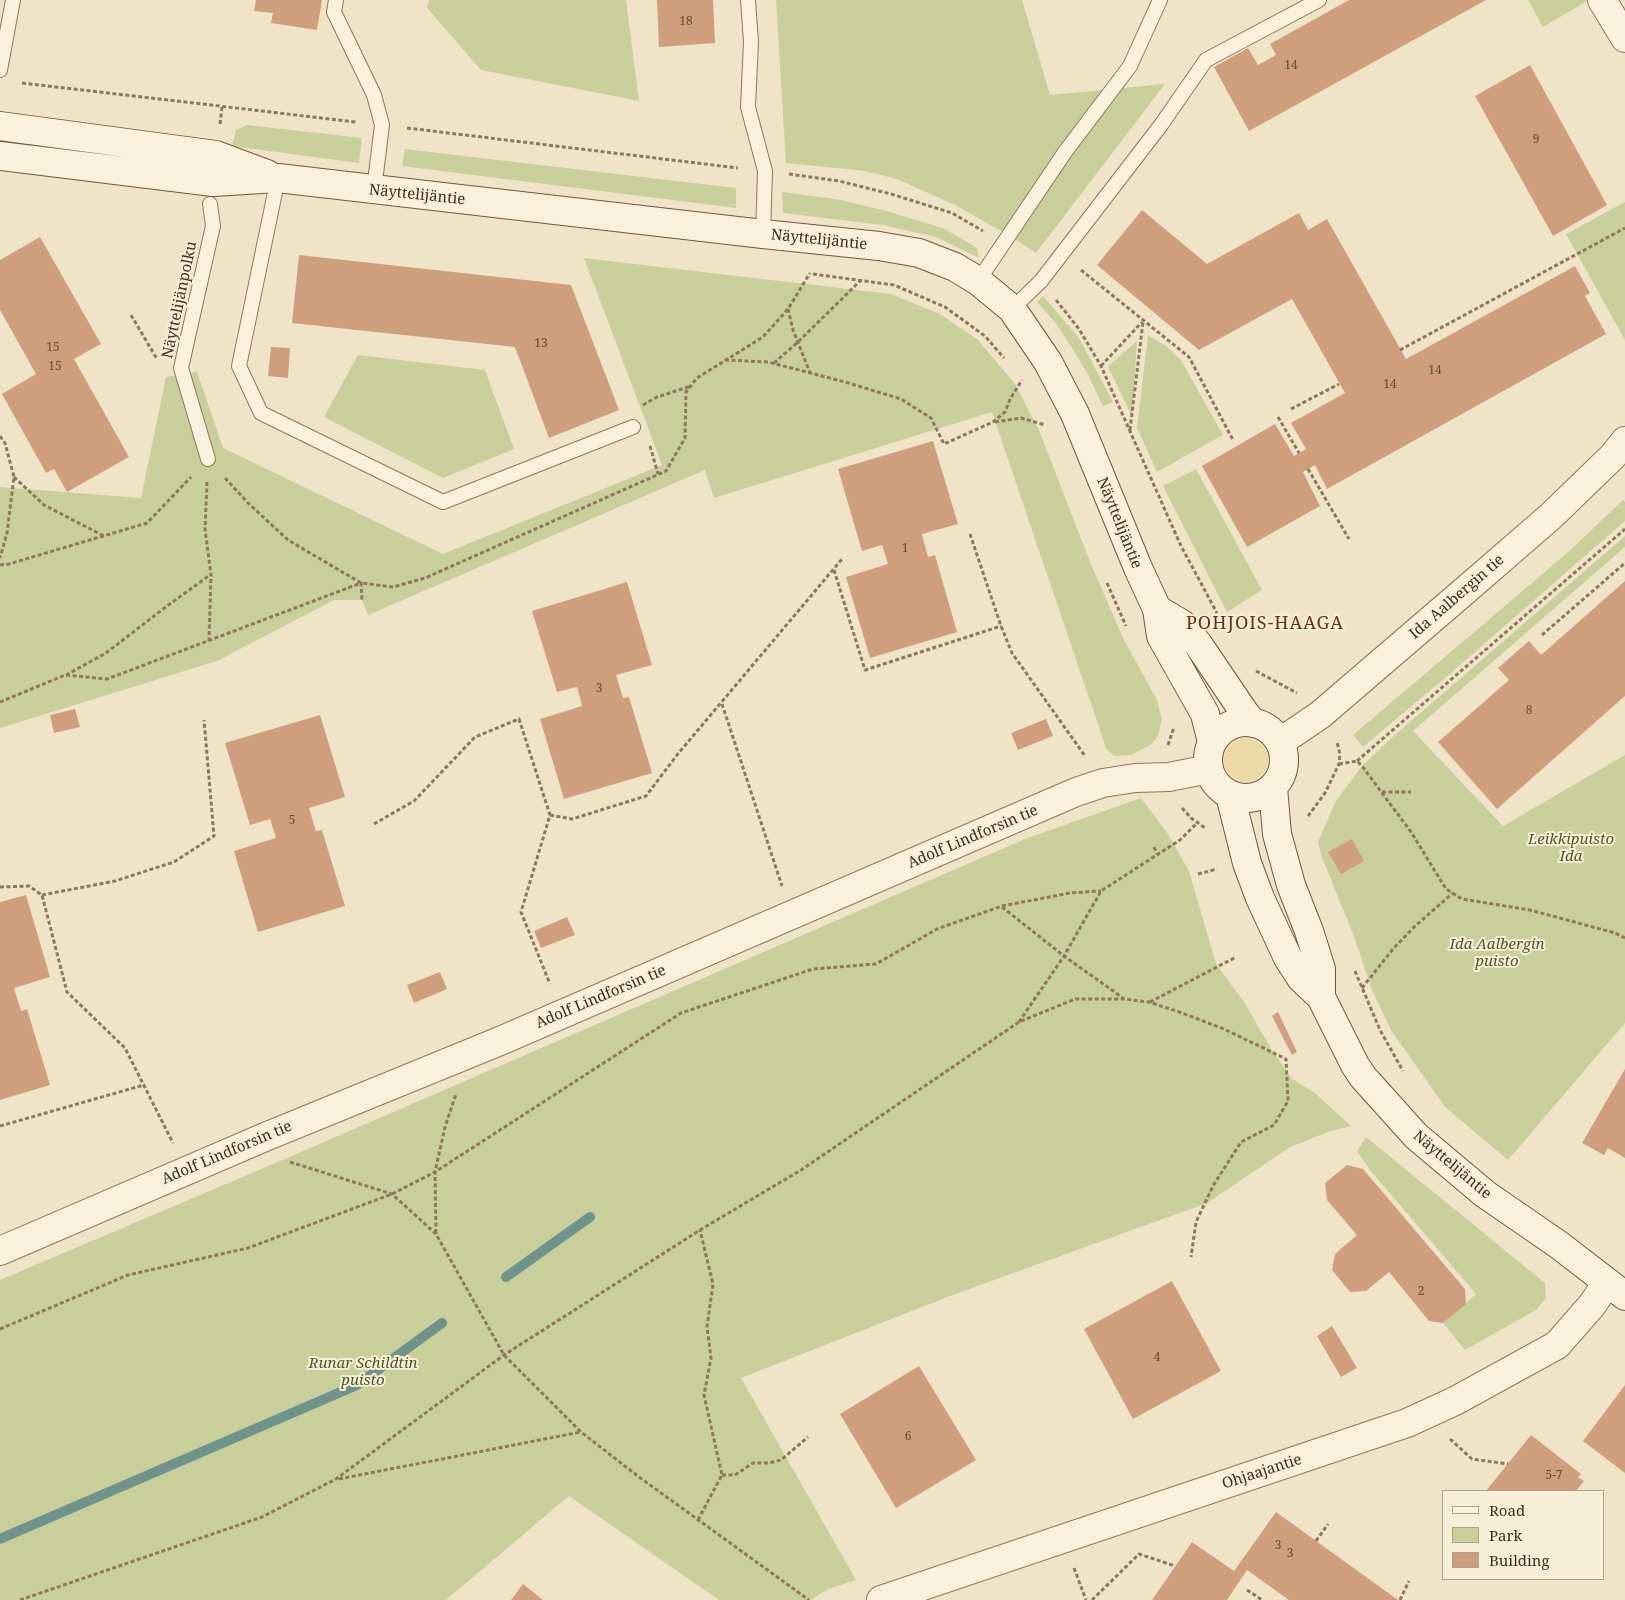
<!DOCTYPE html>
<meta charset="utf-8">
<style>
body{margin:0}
#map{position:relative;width:1625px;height:1600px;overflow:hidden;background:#f0e4c8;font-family:"Noto Serif",serif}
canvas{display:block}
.legend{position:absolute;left:1442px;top:1490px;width:162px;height:90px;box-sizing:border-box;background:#f7eed8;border:1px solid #ada18e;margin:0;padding:6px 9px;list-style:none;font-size:15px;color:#3d2e20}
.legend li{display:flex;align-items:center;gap:10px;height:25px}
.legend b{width:25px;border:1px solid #ada18e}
</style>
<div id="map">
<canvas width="1625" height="1600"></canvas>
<ul class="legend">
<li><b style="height:6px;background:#faf1dc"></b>Road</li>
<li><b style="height:14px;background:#c9cf9b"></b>Park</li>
<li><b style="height:14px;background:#cf9f7d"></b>Building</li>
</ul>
</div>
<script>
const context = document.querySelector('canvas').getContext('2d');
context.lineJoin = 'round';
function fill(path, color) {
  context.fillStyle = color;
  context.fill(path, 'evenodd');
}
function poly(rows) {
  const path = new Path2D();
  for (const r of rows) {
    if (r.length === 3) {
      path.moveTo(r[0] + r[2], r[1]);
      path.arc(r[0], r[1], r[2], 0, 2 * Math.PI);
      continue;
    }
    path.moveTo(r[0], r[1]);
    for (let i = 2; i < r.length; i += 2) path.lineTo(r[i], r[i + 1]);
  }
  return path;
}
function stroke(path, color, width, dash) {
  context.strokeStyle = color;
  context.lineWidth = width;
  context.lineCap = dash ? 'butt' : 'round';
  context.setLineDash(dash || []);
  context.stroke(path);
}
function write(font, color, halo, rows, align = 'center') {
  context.font = font + ' "Noto Serif",serif';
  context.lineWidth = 4;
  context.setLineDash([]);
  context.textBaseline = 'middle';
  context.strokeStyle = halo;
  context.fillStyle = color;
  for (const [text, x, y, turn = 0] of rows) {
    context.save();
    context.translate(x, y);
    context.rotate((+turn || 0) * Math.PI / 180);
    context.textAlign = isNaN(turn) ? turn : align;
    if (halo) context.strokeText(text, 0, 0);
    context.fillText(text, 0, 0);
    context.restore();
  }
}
const green = poly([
 [429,0,626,0,639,101,481,70,427,8],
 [776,0,1022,0,1050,95,1165,84,1036,253,1015,239,955,205,897,179,865,171,786,163],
 [1528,0,1589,0,1543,27],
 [247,125,362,138,359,163,232,146,236,130],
 [405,149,736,188,736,208,402,166],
 [782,192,836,199,887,211,945,229,977,248,979,258,936,237,883,225,783,213],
 [1625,202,1625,340,1566,234],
 [584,258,891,294,940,314,978,340,1015,384,1039,430,1090,562,1124,640,1156,698,1162,718,1158,736,1152,744,1131,755,1114,756,1106,748,992,412,714,498,705,470,368,615,362,600,334,600,217,661,0,728,0,487,141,498,166,377,197,372,223,448,443,554,662,465],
 [1043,296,1079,338,1113,402,1103,406,1087,373,1069,343,1054,321,1037,302],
 [1148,335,1166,346,1181,360,1223,435,1157,472,1137,428],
 [1137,341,1132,417,1108,366],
 [358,355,485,370,514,449,443,478,324,417],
 [1196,469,1262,590,1227,612,1163,486],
 [1623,500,1625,502,1625,521,1452,672,1363,747,1353,735,1566,554],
 [1625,536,1625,547,1413,731,1503,826,1625,755,1625,1023,1508,1160,1445,1107,1391,1030,1372,990,1355,939,1321,855,1318,842,1336,801,1362,766,1396,734],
 [1141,798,1168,834,1189,871,1216,964,1244,1002,1272,1050,1292,1079,1315,1093,1351,1126,1328,1132,1290,1147,1207,1203,950,1296,741,1378,856,1580,828,1589,811,1600,719,1600,569,1496,446,1600,0,1600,0,1280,273,1164,1025,839],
 [1366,1137,1545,1283,1546,1298,1536,1310,1465,1350,1443,1323,1476,1294,1370,1170,1357,1151]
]);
const sand = poly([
 [1246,760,22]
]);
const stream = poly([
 [506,1277,590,1217],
 [0,1539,357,1385,442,1323]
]);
const building = poly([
 [256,0,322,0,317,30,271,23,273,13,254,11],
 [657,0,713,0,715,43,659,47],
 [1349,0,1486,0,1249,131,1214,67,1248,48,1258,65,1276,55,1270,44],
 [1530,65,1607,205,1553,236,1475,96],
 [1142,210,1207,264,1299,213,1308,230,1327,219,1406,359,1575,266,1590,293,1585,296,1606,334,1327,489,1315,465,1303,472,1320,506,1247,547,1202,466,1275,424,1294,456,1306,449,1291,423,1345,393,1292,299,1199,350,1097,265],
 [40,237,101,344,74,359,129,457,67,492,54,469,46,473,2,394,36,374,0,310,0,260],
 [299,255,571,285,619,410,549,438,515,347,292,323],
 [271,347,290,348,288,378,268,376],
 [933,441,958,524,922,534,928,557,935,555,957,632,870,658,846,577,888,564,882,545,862,551,838,469],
 [1625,581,1625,696,1497,809,1438,742,1509,680,1498,668,1529,641,1541,655],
 [627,582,652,665,616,675,623,698,629,697,652,773,564,799,540,719,582,706,577,687,557,692,532,611],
 [75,709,80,727,54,733,50,715],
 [320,715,345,797,309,808,316,831,322,830,345,906,258,932,234,851,276,838,270,819,250,825,225,743],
 [1046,719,1053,736,1018,750,1011,733],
 [1352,839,1364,861,1341,874,1328,852],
 [26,895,50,977,14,988,21,1011,27,1009,50,1085,0,1100,0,902],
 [567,917,575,935,541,948,534,931],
 [440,972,447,989,414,1003,407,985],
 [1278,1012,1297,1052,1292,1055,1272,1016],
 [1625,1069,1625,1158,1608,1148,1604,1155,1582,1143],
 [1347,1165,1363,1169,1465,1289,1466,1304,1443,1323,1429,1321,1389,1272,1366,1291,1350,1292,1332,1270,1335,1254,1357,1235,1327,1200,1325,1183],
 [1172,1281,1221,1371,1133,1419,1084,1329],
 [1332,1326,1357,1368,1341,1377,1317,1336],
 [919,1366,976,1460,896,1508,840,1414],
 [1625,1385,1625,1473,1583,1441],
 [1531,1435,1581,1474,1578,1477,1584,1481,1576,1491,1486,1491],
 [1276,1512,1398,1600,1289,1600,1247,1570,1227,1600,1152,1600,1192,1542,1234,1571],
 [523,1584,543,1600,511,1600]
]);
const path = poly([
 [22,83,356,122],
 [220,124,222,107],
 [407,128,738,168],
 [789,174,839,181,891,194,952,213,983,231],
 [1081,270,1189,357,1233,440],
 [813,274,894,285,945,307,985,336,1004,358],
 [1056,300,1079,329,1101,366,1181,546,1217,613],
 [788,309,793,330,810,373],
 [131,315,157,359],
 [1400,350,1625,228],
 [725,360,768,362,845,382,901,399,931,418,944,444,993,422,1005,412,1010,399,1022,380],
 [774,363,798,342,861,280],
 [1101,366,1142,322],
 [643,405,657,397,691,386],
 [1291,409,1339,384],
 [1278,417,1299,453],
 [995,422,1021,418,1045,425],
 [1130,430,1143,322],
 [0,436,5,443,14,477,7,533,0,558],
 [650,446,658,474],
 [1308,469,1349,539],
 [14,477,44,505,104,536],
 [225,478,248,503,288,540,361,583,393,587,425,578,666,471,685,438,686,392,697,378,763,337,788,309,810,273],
 [207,482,205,529,211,575,209,641],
 [970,534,1001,626,1012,653,1085,756],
 [0,565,9,564,147,523,191,477],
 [834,570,865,670,1001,626],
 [1107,583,1126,626],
 [1542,635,1625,563],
 [1256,671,1297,693],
 [66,675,106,653,167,606,210,575],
 [0,702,65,675,107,679,361,583,362,600],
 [722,704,782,886],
 [1168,745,1174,727],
 [1357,761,1625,529],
 [1339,764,1357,761,1362,766,1411,832,1446,889,1462,899,1530,910,1615,933,1625,938],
 [1382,792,1411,792],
 [1182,808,1191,818,1205,828],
 [550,815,572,819,646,796,677,755,842,559],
 [1308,816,1325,793,1339,764,1340,754,1337,742],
 [374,824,414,801,475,737,519,719,550,815,521,912,550,984],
 [1154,847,1157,854],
 [1198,874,1217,869],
 [0,887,29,886,42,895,67,992,125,1048,173,1143],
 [42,895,115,881,174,862,214,836,204,720],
 [1002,907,1064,956,1123,998],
 [1355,971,1380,1030,1403,1071],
 [1362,988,1393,949,1414,927,1453,893],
 [1150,1002,1236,957],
 [1019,1022,1064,956,1101,891,1180,840,1197,823],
 [0,1126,144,1085],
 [290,1162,392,1194,436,1234,504,1355,581,1432,639,1477,809,1600],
 [436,1233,435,1172,445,1127,456,1094],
 [0,1329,128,1275,248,1248,392,1194,435,1172,681,1013,813,969,876,964,937,929,1002,906,1070,893,1101,891],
 [1450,1439,1472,1459,1508,1464],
 [722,1475,735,1475,753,1463,769,1463,781,1460,808,1437],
 [339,1479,581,1432],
 [698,1520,722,1475,704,1395,711,1358,707,1327,713,1284,700,1230],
 [1316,1541,1328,1524],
 [1074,1568,1086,1600],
 [1247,1590,1262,1600],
 [20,1600,262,1517,336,1479,504,1355,700,1230,801,1170,1019,1022,1075,999,1124,999,1149,1002,1182,1013,1224,1029,1286,1059,1288,1101,1274,1125,1241,1142,1213,1186,1196,1222,1191,1257],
 [1092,1600,1139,1554,1175,1566],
 [1400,1600,1409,1581]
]);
const service = poly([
 [336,0,334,12,374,95,382,125,374,190],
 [748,0,751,42,748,107,765,171,763,234],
 [0,70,13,0],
 [278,178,239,366,261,413,443,502,633,427],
 [978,281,1065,152,1130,66,1160,0],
 [1012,309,1041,281,1161,125,1206,60,1319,0],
 [208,459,181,368,213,226,210,204]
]);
const minor = poly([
 [1602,0,1625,38],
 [1280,742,1320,715,1461,594,1551,516,1613,456,1625,441],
 [0,1251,265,1137,500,1041,1076,792,1103,783,1135,778,1169,777,1209,769],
 [881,1600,1407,1423,1455,1401,1557,1345,1592,1305,1607,1283]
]);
const secondary = poly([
 [0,126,216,155,267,174],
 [0,156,213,182,278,178,763,234,879,246,919,253,955,267,978,281,1012,309,1048,362,1075,414,1138,568,1157,609,1161,636,1205,714,1212,742],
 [1157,609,1182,624,1198,644,1244,712,1253,723],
 [1246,760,38],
 [1273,788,1277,834,1291,885,1309,931,1321,969,1321,997],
 [1230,795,1247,863,1260,898,1288,958,1301,978,1321,997,1355,1065,1363,1077,1416,1136,1485,1194,1559,1245,1625,1296]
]);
const numberNames = [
 ["18",686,22],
 ["14",1291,66],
 ["9",1536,140],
 ["13",541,344],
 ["15",53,348],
 ["15",55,367],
 ["14",1435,371],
 ["14",1390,385],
 ["1",905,549],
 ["3",599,689],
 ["8",1529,711],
 ["5",292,821],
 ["2",1421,1292],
 ["4",1157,1358],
 ["6",908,1437],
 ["5-7",1554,1476],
 ["3",1278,1546],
 ["3",1290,1554]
];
const streetNames = [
 ["Näyttelijäntie",417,195,6],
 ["Näyttelijäntie",819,240,6],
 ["Näyttelijänpolku",180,300,-78],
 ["Näyttelijäntie",1119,523,68],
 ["Ida Aalbergin tie",1457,597,-41],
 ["Adolf Lindforsin tie",973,837,-23],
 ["Adolf Lindforsin tie",601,997,-23],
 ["Adolf Lindforsin tie",227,1153,-23],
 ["Näyttelijäntie",1452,1165,40],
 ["Ohjaajantie",1262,1472,-18]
];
const parkNames = [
 ["Leikkipuisto",1571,840],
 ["Ida",1571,857],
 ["Ida Aalbergin",1497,945],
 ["puisto",1497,962],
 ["Runar Schildtin",363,1364],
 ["puisto",363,1381]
];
const quarterNames = [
 ["POHJOIS-HAAGA",1265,624]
];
fill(green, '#c9cf9b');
fill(sand, '#ecd9a5');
stroke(stream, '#6f938a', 10);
fill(building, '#cf9f7d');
stroke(service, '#8d765c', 16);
stroke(minor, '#8d765c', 30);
stroke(secondary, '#6f573f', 30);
stroke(path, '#8d765c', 3, [4, 2.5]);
stroke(service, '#faf1dc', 14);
stroke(minor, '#faf1dc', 28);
stroke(secondary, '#faf1dc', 28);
write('12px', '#624a37', null, numberNames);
write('15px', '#3d2e20', '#f7eed8', streetNames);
write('italic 15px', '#4d5a26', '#f7eed8', parkNames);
context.letterSpacing = '1px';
write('18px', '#6b2e1e', '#f7eed8', quarterNames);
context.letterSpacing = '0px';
</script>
